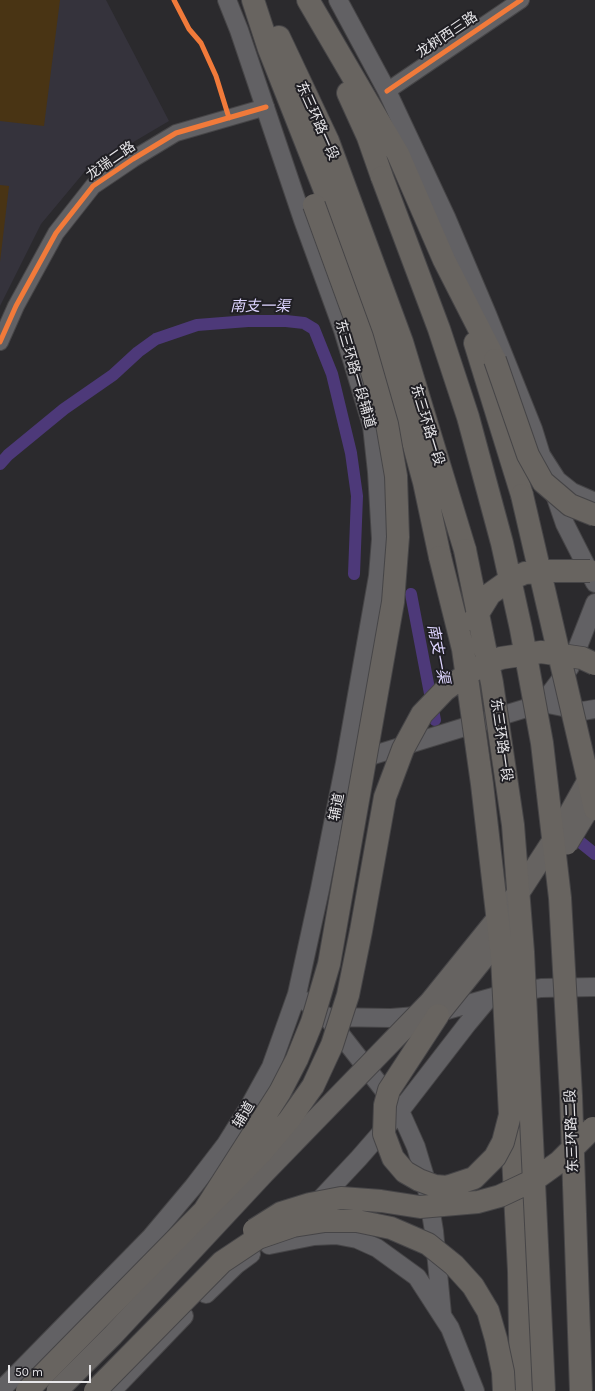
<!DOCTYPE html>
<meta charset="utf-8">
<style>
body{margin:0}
#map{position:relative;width:595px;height:1391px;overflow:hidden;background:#2b2a2d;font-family:Karla,sans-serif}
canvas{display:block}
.scale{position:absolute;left:8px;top:1365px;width:83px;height:18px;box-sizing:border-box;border:2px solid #e7e6e9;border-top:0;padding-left:5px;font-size:12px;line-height:14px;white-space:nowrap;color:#e7e6e9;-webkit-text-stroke:3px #201f24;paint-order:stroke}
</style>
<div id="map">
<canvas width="595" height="1391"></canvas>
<div class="scale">50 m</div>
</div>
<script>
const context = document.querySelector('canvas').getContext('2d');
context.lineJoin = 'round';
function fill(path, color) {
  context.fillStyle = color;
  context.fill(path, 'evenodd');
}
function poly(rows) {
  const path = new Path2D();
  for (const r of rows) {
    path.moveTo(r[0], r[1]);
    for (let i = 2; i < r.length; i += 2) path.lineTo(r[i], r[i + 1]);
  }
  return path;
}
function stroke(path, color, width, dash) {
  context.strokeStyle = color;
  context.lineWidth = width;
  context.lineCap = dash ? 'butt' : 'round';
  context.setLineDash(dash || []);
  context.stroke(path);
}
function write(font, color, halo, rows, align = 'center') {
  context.font = font + ' Karla,"Noto Sans SC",sans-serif';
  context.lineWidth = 4;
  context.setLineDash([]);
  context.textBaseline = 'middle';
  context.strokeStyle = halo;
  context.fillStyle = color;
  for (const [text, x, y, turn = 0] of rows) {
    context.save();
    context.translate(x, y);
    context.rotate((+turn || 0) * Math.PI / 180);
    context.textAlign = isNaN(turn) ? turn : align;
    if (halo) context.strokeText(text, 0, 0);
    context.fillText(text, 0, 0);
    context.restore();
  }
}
const built = poly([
 [0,0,106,0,169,121,86,170,41,224,0,306]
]);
const green = poly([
 [0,0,60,0,44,126,0,121],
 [0,185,9,186,0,262]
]);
const canal = poly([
 [0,464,8,455,64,409,113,375,138,352,156,339,197,325,248,321,286,321,304,323,314,329,332,374,351,453,357,496,354,574],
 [411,594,435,720],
 [569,833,595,854]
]);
const tertiary = poly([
 [387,91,521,0],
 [0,342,16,306,56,233,93,186,133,159,176,133,266,107]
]);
const secondary = poly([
 [338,0,387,91,446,217,487,314,533,429,541,455,557,480,572,492,595,502],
 [553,489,565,524,595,583],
 [543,703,570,667,595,603],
 [354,761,543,703,583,711,595,709],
 [305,1001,327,1017,400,1111,416,1147,425,1177,434,1231,442,1314],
 [327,1017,391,1018,429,1015,497,996,541,988,595,987],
 [314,1206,359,1158,400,1111,468,1023,488,999],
 [269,1245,314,1236,336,1235,357,1239,377,1248,417,1277,450,1328,475,1391],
 [206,1294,236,1265,251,1254],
 [0,1391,151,1237,193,1187,226,1144,249,1107,271,1067,297,994,320,889,345,763,378,576,381,539,377,472,372,426,343,330,303,220,239,30,227,0],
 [112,1391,184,1316]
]);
const trunk = poly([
 [253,0,269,49,329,201,403,405,424,482,440,557],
 [308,0,398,154,444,260,495,360],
 [279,37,328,141,402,342,465,550],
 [348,93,368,137,382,177],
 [475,343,522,495],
 [511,1118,519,1271,521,1391]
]);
const primaryBridge = poly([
 [567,844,595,798],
 [425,1028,438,1015,507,929],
 [57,1391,113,1335,264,1173,430,1002,522,888,563,825,594,770]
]);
const trunkBridge = poly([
 [382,177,439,329,468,417,502,543,521,629,542,743,560,898,571,1096,581,1391],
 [495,360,528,455,543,482,570,505,595,515],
 [522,495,595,809],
 [465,550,492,683,513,825,523,952,544,1391],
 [474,620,490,594,511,579,525,573,547,571,590,571],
 [438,1015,389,1090,385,1105,384,1134,393,1158,405,1172,419,1180,435,1186,447,1187,474,1178,495,1157,503,1142,510,1115,502,957,482,784,463,649,440,557],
 [204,1211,280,1092,297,1059,312,1022,329,964,393,602,398,537,396,476,387,424,362,337,314,205],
 [254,1230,281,1213,310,1204,341,1198,381,1201,420,1207,478,1202,500,1196,534,1180,559,1162,593,1128],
 [27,1391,261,1153,289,1120,313,1086,332,1045,348,995,361,931,385,797,403,749,422,714,445,690,464,676,481,666,501,658,541,652,582,658,595,664],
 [95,1391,222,1262,258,1238,293,1226,325,1221,357,1221,391,1228,428,1244,454,1265,473,1286,488,1311,496,1339,503,1372,504,1391]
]);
const cycleway = poly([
 [174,0,189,29,201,43,216,76,229,118],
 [387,91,521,0],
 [0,342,16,306,56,233,93,186,133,159,176,133,266,107]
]);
const streetNames = [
 ["龙树西三路",447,35,-34],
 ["东三环路一段",317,121,66],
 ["龙瑞二路",111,161,-35],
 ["东三环路一段辅道",355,374,74],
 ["东三环路一段",427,425,73],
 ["东三环路一段",501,740,82],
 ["辅道",337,807,-79],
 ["辅道",244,1115,-59],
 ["东三环路二段",572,1131,-92]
];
const waterNames = [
 ["南支一渠",260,307],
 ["南支一渠",438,654,79]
];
fill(built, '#35333c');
fill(green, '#493414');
stroke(canal, '#4d3979', 12);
stroke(tertiary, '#464547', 18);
stroke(secondary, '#464547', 20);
stroke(trunk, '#464547', 24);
stroke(tertiary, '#626164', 16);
stroke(secondary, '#626164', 18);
stroke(trunk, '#686460', 22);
stroke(primaryBridge, '#464547', 23, []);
stroke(trunkBridge, '#464547', 24, []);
stroke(primaryBridge, '#666361', 21);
stroke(trunkBridge, '#686460', 22);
stroke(cycleway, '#f17a3a', 5);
write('14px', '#e7e6e9', '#201f24', streetNames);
write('italic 15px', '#ded5ff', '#201f24', waterNames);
</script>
